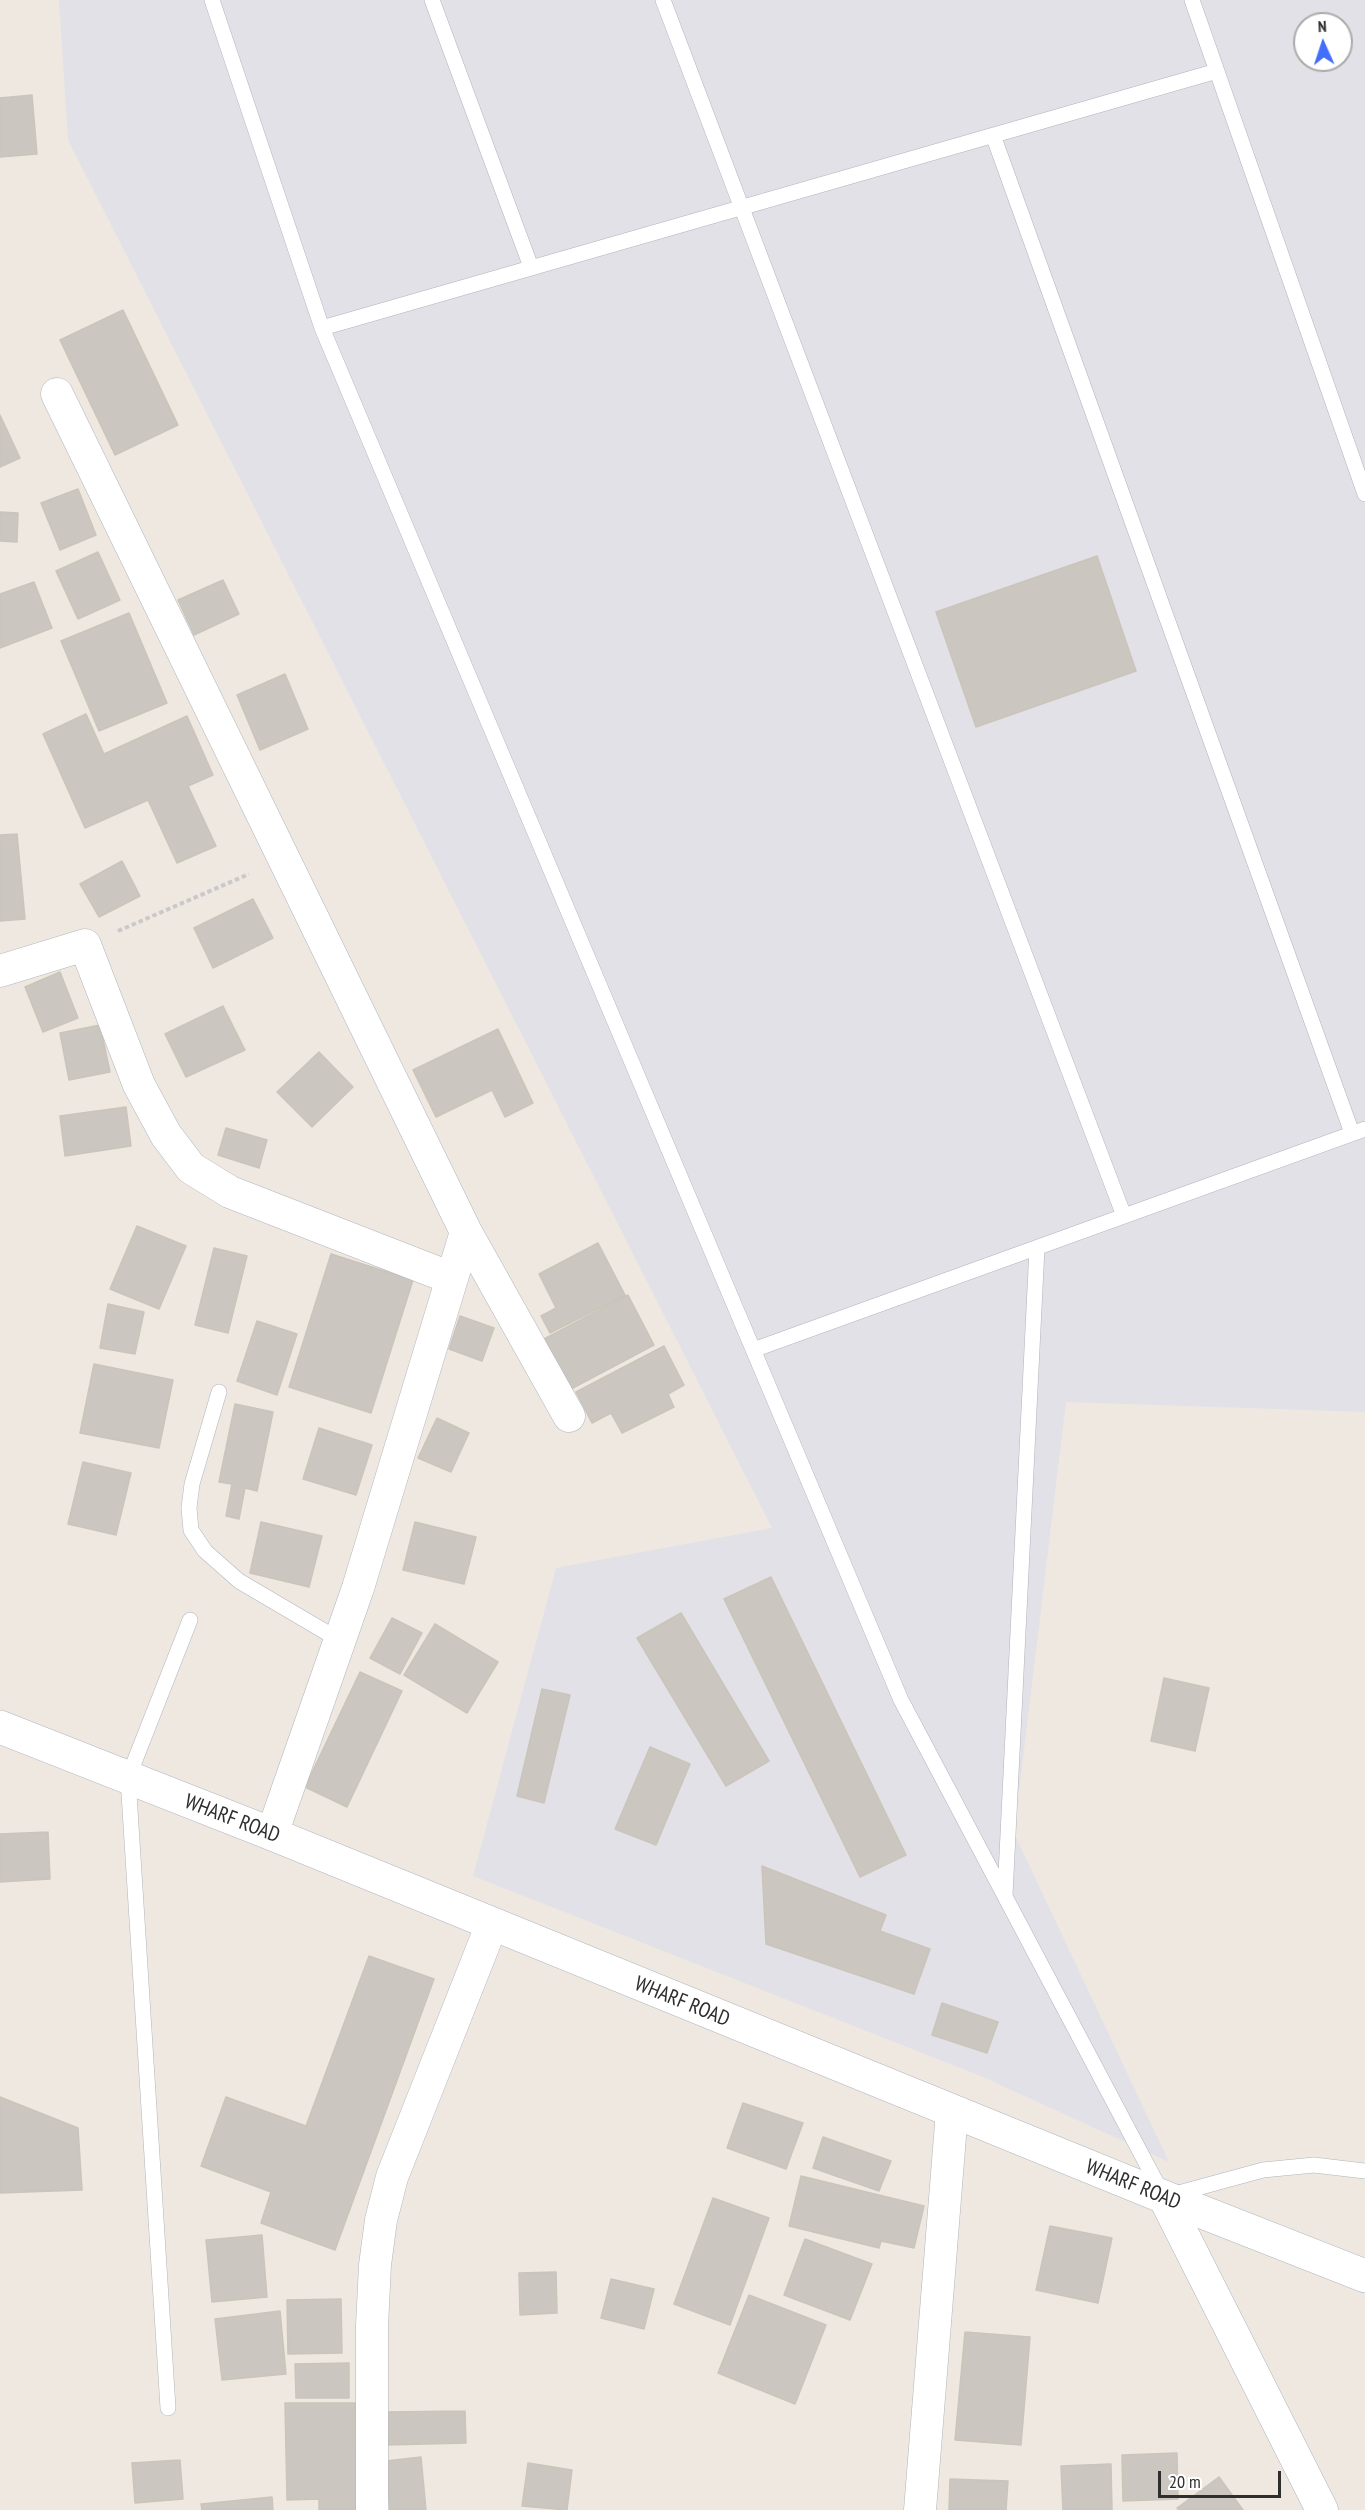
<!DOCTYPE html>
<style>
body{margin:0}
#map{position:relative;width:1365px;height:2510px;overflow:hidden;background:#efe8e1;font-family:"PT Sans Narrow",sans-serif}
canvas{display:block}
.north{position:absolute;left:1293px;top:12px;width:60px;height:60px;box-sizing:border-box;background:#fff;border:2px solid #ababab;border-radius:50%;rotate:357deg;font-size:16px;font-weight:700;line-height:24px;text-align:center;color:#2e2e2e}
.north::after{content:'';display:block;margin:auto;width:21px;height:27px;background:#426efa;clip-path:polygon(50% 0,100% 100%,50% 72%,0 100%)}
.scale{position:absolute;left:1158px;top:2471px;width:123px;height:27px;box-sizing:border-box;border:3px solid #2e2e2e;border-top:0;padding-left:8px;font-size:18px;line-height:21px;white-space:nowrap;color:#2e2e2e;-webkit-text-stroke:4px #fff;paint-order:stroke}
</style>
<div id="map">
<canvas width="1365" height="2510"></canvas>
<div class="north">N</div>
<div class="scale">20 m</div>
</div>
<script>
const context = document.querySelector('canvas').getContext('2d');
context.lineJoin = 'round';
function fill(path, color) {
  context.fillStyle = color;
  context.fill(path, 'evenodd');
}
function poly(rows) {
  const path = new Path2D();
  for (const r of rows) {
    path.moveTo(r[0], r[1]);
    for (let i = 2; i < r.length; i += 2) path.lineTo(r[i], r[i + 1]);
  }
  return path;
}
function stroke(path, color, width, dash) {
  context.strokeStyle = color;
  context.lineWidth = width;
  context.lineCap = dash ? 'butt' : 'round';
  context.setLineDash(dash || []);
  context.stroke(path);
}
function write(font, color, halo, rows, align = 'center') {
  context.font = font + ' "PT Sans Narrow",sans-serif';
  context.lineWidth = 4.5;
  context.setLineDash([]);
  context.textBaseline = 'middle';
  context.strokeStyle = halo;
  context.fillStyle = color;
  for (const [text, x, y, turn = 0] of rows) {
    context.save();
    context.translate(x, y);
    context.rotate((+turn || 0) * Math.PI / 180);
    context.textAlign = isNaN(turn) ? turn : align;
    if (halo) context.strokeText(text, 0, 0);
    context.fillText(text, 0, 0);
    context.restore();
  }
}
const industrial = poly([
 [59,0,1365,0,1365,1412,1066,1402,1014,1833,1169,2162,983,2077,473,1876,556,1568,772,1528,68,140],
 [1305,24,1341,24,1341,60,1305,60]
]);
const building = poly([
 [32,95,37,154,0,157,0,98,32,95],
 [123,310,178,425,115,455,60,340,123,310],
 [0,415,20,458,0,467,0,415],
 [78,489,96,535,60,550,41,503,78,489],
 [0,512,18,513,17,542,0,541,0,512],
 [98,552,120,600,78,619,56,571,98,552],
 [1097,556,1136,671,976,727,936,612,1097,556],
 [223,580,239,614,194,635,178,600,223,580],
 [34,582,52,628,0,648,0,594,34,582],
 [129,613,167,703,99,731,61,641,129,613],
 [285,674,308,729,260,750,237,695,285,674],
 [86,714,104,754,187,716,213,775,188,786,216,846,177,863,148,800,85,828,43,734,86,714],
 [17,834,25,919,0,921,0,835,17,834],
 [122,861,140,896,99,917,80,884,122,861],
 [253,899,273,938,213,968,194,928,253,899],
 [60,972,78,1018,43,1032,25,987,60,972],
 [223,1006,245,1050,186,1077,165,1034,223,1006],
 [100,1025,110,1072,69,1080,60,1033,100,1025],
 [498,1029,533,1103,505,1117,492,1090,436,1117,413,1070,498,1029],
 [319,1052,353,1087,312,1127,277,1092,319,1052],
 [126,1107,131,1146,65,1156,60,1116,126,1107],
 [226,1128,267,1140,259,1168,218,1155,226,1128],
 [137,1226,186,1246,159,1309,110,1289,137,1226],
 [598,1243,625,1295,550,1333,541,1316,556,1308,539,1274,598,1243],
 [214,1248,247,1256,228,1333,195,1325,214,1248],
 [331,1254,413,1280,371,1413,289,1387,331,1254],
 [628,1295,654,1345,571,1389,544,1339,628,1295],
 [108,1304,144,1312,135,1354,100,1348,108,1304],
 [460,1316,494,1328,482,1361,449,1349,460,1316],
 [257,1321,297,1334,277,1395,237,1381,257,1321],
 [664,1346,684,1385,668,1394,674,1407,622,1433,611,1413,592,1423,576,1392,664,1346],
 [94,1364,173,1380,159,1448,80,1433,94,1364],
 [235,1404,273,1412,257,1491,245,1488,239,1519,226,1516,232,1484,219,1482,235,1404],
 [437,1418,469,1433,451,1472,418,1458,437,1418],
 [319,1428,372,1445,356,1495,303,1479,319,1428],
 [83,1462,131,1473,116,1535,68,1524,83,1462],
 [261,1522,322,1536,309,1587,250,1573,261,1522],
 [415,1522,476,1537,464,1584,403,1570,415,1522],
 [771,1577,906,1855,860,1877,724,1599,771,1577],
 [681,1613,769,1761,726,1786,637,1638,681,1613],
 [392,1618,422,1633,400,1674,370,1658,392,1618],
 [435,1624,498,1662,467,1713,404,1675,435,1624],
 [360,1672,402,1691,347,1807,305,1787,360,1672],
 [1164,1678,1209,1688,1195,1751,1151,1741,1164,1678],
 [542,1689,570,1695,544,1803,517,1796,542,1689],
 [650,1747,690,1764,656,1845,615,1829,650,1747],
 [48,1832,50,1879,0,1882,0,1834,48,1832],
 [762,1866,886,1915,880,1931,930,1949,914,1994,766,1944,762,1866],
 [369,1956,434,1979,335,2250,261,2223,271,2192,201,2166,226,2097,306,2126,369,1956],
 [942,2003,998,2022,987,2053,932,2035,942,2003],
 [0,2097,78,2128,82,2190,0,2193,0,2097],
 [743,2103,803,2123,786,2169,727,2148,743,2103],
 [823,2137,891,2161,879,2191,813,2168,823,2137],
 [801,2176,924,2206,914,2248,881,2241,879,2248,789,2226,801,2176],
 [713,2198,769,2218,730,2325,674,2304,713,2198],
 [1050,2226,1112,2238,1098,2303,1036,2290,1050,2226],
 [262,2235,267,2297,212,2302,206,2240,262,2235],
 [805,2239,872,2264,850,2320,784,2295,805,2239],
 [556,2272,557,2313,520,2315,519,2273,556,2272],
 [611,2279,654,2289,644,2329,601,2318,611,2279],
 [749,2295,826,2325,795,2404,718,2373,749,2295],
 [341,2299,342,2353,288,2354,287,2300,341,2299],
 [280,2311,286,2374,222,2380,215,2319,280,2311],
 [965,2332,1030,2337,1021,2445,955,2440,965,2332],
 [349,2363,349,2398,296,2398,295,2364,349,2363],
 [285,2403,355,2403,357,2510,319,2510,319,2499,287,2500,285,2403],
 [465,2411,466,2443,386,2445,386,2412,465,2411],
 [1177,2453,1178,2499,1123,2501,1122,2455,1177,2453],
 [421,2457,426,2510,390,2510,386,2461,421,2457],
 [180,2460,183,2499,135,2503,132,2463,180,2460],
 [528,2463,572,2470,567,2510,522,2506,528,2463],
 [1111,2464,1112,2510,1063,2510,1061,2466,1111,2464],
 [1219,2477,1243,2510,1179,2510,1177,2508,1219,2477],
 [950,2479,1008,2481,1006,2510,949,2510,950,2479],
 [272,2497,273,2510,202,2510,201,2504,272,2497]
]);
const path = poly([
 [118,931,249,874]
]);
const service = poly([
 [212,0,322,328,901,1700,1164,2197,1263,2170,1314,2165,1365,2171],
 [432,0,531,267],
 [663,0,1124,1216],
 [1192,0,1365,494],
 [993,135,1352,1133],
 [322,328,1217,71],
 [753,1350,1365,1129],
 [219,1392,192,1484,189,1508,191,1530,205,1551,239,1581,341,1641],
 [1005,1895,1037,1248],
 [168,2408,128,1778,190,1620]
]);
const minor = poly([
 [57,394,466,1232,358,1588,272,1834],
 [0,971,85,945,139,1085,166,1135,191,1168,230,1192,451,1278],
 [466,1232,569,1416],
 [1164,2197,1322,2510],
 [372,2510,372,2326,375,2265,381,2220,392,2177,492,1924],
 [920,2510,952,2111]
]);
const secondary = poly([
 [0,1727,272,1834,1164,2197,1365,2276]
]);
const streetNames = [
 ["WHARF ROAD",232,1819,21],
 ["WHARF ROAD",682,2002,22],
 ["WHARF ROAD",1133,2185,22]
];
fill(industrial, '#e2e1e8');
fill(building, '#cbc6bf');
stroke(building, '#cbc4ba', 1.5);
stroke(service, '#b1b4be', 16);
stroke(minor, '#b1b4be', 33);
stroke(secondary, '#b1b4be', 34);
stroke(path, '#c9c9c9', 4, [4.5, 3]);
stroke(service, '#fff', 15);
stroke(minor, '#fff', 32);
stroke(secondary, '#fff', 33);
write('21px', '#2e2e2e', '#fff', streetNames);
</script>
